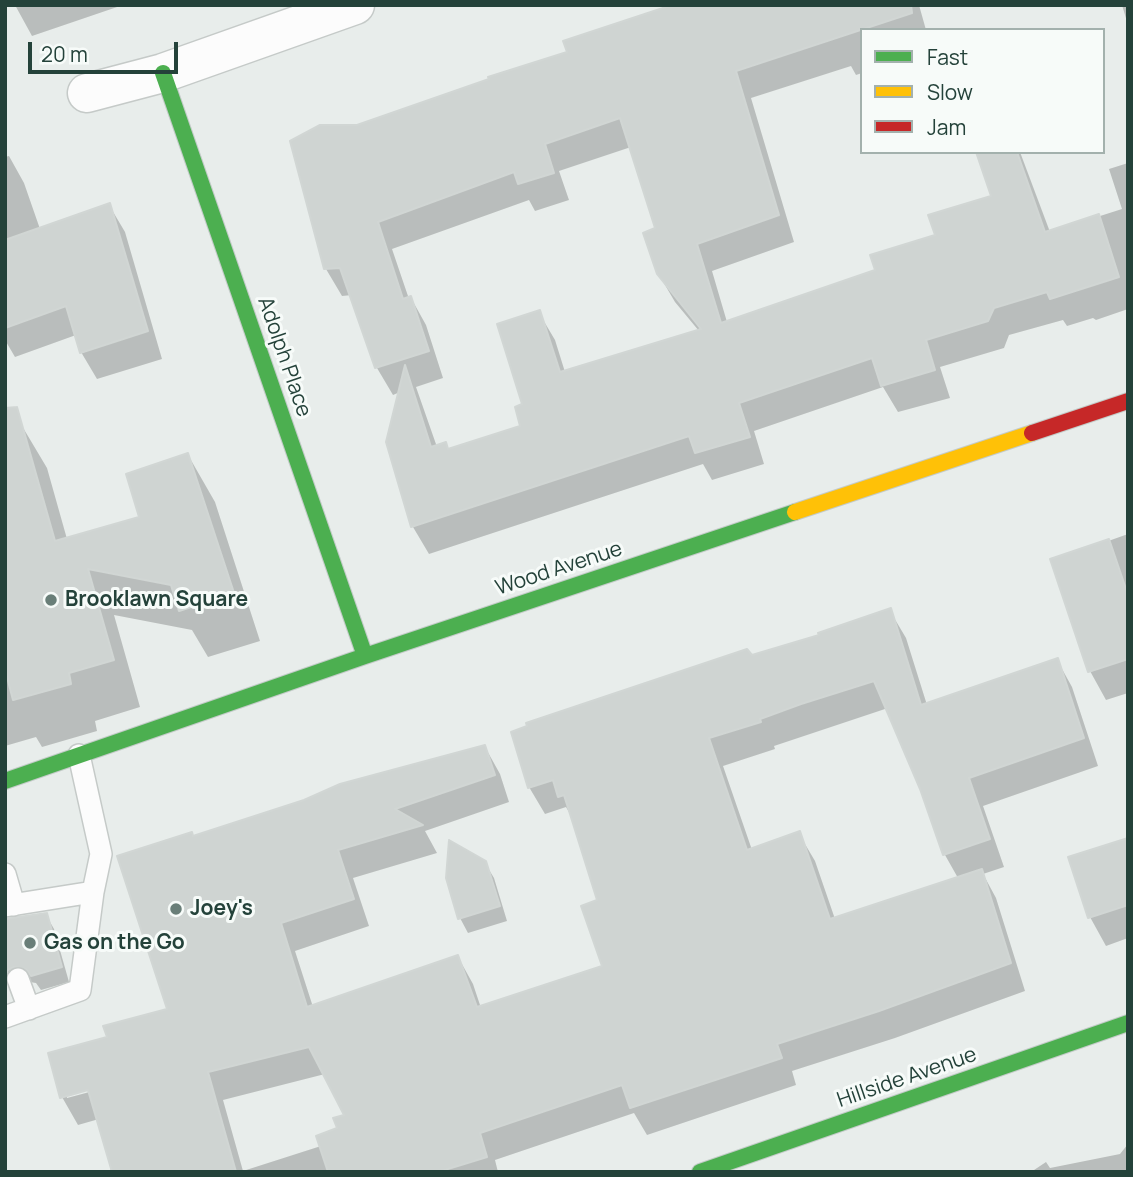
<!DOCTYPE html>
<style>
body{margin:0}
#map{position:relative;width:1133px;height:1177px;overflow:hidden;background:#e8edeb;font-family:Manrope,sans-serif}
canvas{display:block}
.frame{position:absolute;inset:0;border:7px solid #24423a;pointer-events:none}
.legend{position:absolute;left:860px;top:28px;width:245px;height:126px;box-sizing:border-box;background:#f7fbf9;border:2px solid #a3b1ad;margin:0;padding:9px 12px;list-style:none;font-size:21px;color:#24423a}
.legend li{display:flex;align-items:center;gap:14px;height:35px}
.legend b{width:35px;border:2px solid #a3b1ad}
.scale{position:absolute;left:28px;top:42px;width:150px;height:32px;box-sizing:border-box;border:4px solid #24423a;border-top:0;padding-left:9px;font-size:21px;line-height:24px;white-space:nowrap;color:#24423a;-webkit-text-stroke:5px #f7fbf9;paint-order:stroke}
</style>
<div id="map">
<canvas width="1133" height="1177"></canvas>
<div class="frame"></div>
<ul class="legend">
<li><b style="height:9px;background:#4caf50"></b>Fast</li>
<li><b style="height:9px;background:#ffc107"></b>Slow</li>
<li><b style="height:9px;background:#c62828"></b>Jam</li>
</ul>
<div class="scale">20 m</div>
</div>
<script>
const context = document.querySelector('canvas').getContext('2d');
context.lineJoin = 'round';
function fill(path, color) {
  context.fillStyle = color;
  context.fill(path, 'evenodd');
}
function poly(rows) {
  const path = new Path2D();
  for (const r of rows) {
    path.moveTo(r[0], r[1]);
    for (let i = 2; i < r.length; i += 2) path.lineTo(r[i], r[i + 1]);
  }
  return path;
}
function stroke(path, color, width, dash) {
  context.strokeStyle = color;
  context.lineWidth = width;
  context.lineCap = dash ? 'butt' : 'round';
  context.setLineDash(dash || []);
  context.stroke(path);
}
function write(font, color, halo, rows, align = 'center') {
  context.font = font + ' Manrope,sans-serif';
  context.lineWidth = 6;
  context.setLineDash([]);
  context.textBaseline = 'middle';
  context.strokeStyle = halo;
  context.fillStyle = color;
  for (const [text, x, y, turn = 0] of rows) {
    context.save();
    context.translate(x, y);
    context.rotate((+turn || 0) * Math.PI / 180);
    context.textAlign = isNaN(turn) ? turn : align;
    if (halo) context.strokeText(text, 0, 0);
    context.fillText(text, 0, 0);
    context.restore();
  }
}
const shadow = poly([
 [15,5,123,5,32,36],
 [678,5,919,5,926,30,862,30,862,73,856,75,851,66,751,98,794,242,712,271,727,322,877,271,937,236,993,198,977,152,1020,152,1050,232,1122,209,1109,169,1128,163,1128,309,1096,320,1093,318,1067,326,1063,320,1009,335,1004,348,940,367,950,398,898,412,883,387,754,431,764,464,712,480,703,464,429,554,413,527,388,442,400,392,393,395,377,368,352,295,342,296,326,269,358,127,569,53],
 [631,147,658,229,658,273,675,302,699,331,565,372,555,340,539,313,522,427,449,451,437,447,416,387,443,378,426,325,411,298,409,299,392,249,529,200,535,211,569,200,559,171],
 [1122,5,1128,5,1128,25],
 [9,156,24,183,40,229,109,205,125,232,162,359,97,379,81,352,76,335,15,357,5,340,5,157],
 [19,421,47,468,67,539,142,518,188,455,215,502,260,641,208,657,192,630,114,615,140,707,95,721,97,731,42,747,36,737,5,746,5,425],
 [1128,534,1128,693,1106,700,1090,671,1052,561],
 [890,611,906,638,927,705,1057,660,1072,687,1098,766,983,806,1004,867,983,874,996,898,1025,991,895,1038,792,1071,796,1085,647,1135,634,1113,495,1160,498,1172,107,1172,113,1168,99,1119,78,1125,62,1097,109,1038,170,1010,193,838,485,747,500,774,509,802,425,831,437,853,353,878,369,926,295,951,313,1007,458,957,473,984,481,1008,604,967,599,902,573,819,566,807,545,814,529,787,752,657,821,636],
 [888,708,922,788,945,855,958,878,835,919,815,861,799,834,752,850,723,766,775,749,774,746],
 [325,1074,347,1116,339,1130,321,1146,243,1171,223,1100],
 [96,1086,97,1090,67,1098,67,1094],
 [1128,840,1128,938,1106,946,1090,917],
 [485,863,494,878,507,921,468,933,460,918],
 [46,915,54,929,69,982,41,990,36,983,23,981,13,994,5,979,5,922],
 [1128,1144,1128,1172,1031,1172,1046,1162,1050,1168,1120,1154]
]);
const building = poly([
 [672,5,911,5,912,13,736,71,779,215,697,244,721,323,875,270,870,255,935,235,928,215,991,196,976,152,1017,152,1045,232,1099,214,1119,277,1050,299,1047,292,994,308,988,321,926,340,935,370,881,386,872,358,739,403,750,437,695,453,689,436,411,527,386,442,405,365,431,447,446,442,448,449,520,426,515,407,522,404,497,324,540,310,560,372,701,329,657,274,643,233,655,228,620,118,545,144,554,173,518,184,514,172,378,222,403,299,411,296,429,351,375,368,340,268,324,269,290,141,320,125,357,125,489,79,488,77,567,52,563,41,672,5],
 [110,203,148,331,80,353,66,306,5,328,5,240,110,203],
 [17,407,55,541,139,517,126,474,188,453,234,593,179,611,171,585,88,569,114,660,69,673,71,684,13,700,5,669,5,408,17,407],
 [1109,539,1128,595,1128,659,1088,672,1050,559,1109,539],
 [891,608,921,705,1058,658,1084,738,969,778,990,839,943,855,920,789,874,681,801,704,760,719,761,722,709,738,747,850,800,831,830,919,982,869,1011,963,879,1011,777,1044,782,1058,630,1108,622,1085,480,1133,487,1157,438,1172,328,1172,316,1136,337,1128,333,1118,344,1115,309,1047,208,1072,236,1172,112,1172,88,1090,60,1098,48,1053,107,1037,103,1026,167,1009,117,856,192,832,193,836,304,800,340,784,485,745,495,775,395,809,423,825,338,850,354,899,281,923,307,1007,458,955,477,1007,602,966,581,906,597,900,564,795,558,797,553,780,528,788,511,732,527,726,526,723,747,649,752,655,819,635,818,633,891,608],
 [1128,838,1128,905,1088,918,1068,857,1128,838],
 [449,840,486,861,500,906,458,919,446,878,449,840],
 [47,913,62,967,31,976,26,969,14,967,8,970,5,976,5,919,47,913]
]);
const lane = poly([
 [5,874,14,905],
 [5,906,93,892],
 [18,979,29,1009],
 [5,1017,80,990,93,892,101,854,79,755]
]);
const street = poly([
 [87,93,163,73,355,5]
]);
const fast = poly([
 [163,73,365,656],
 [5,781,365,656,795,512],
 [700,1172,1128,1023]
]);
const slow = poly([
 [795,512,1032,433]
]);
const jam = poly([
 [1032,433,1128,401]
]);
const markers = [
 [51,600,7,"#697e78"],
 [176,909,7,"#697e78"],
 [30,943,7,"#697e78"]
];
const streetNames = [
 ["Adolph Place",284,357,71],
 ["Wood Avenue",559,569,-18],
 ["Hillside Avenue",907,1078,-19]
];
const poiNames = [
 ["Brooklawn Square",65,600],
 ["Joey's",190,909],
 ["Gas on the Go",44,943]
];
fill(shadow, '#0003');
fill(building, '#cfd4d2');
stroke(building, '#d1d6d4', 2);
stroke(lane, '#c5cac8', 24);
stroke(street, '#c5cac8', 41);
stroke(fast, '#c3cbc8', 18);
stroke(slow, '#c3cbc8', 18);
stroke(jam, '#c3cbc8', 18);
stroke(lane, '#fcfcfc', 21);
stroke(street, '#fcfcfc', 38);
stroke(fast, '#4caf50', 16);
stroke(slow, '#ffc107', 16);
stroke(jam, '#c62828', 16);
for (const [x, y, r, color] of markers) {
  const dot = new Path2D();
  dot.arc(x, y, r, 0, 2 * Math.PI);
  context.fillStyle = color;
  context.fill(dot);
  stroke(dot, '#f7fbf9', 2.5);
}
write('21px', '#24423a', '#f7fbf9', streetNames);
write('bold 21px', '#24423a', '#f7fbf9', poiNames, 'left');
</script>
